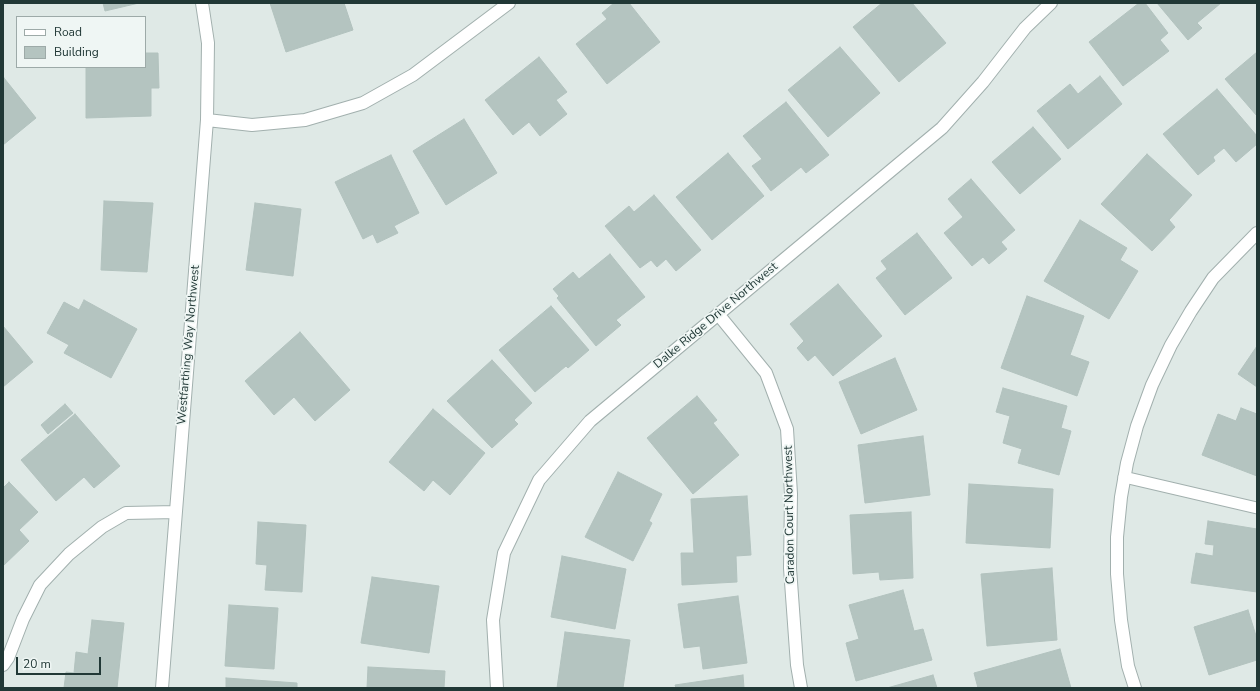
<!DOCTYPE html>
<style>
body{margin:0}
#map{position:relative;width:1260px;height:691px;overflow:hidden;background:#dfe9e6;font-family:"Nunito Sans",sans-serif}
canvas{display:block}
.frame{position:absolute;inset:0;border:4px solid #213836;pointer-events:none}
.legend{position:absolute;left:16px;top:16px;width:130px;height:52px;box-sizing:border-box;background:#eff6f4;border:1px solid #9daaa8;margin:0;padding:5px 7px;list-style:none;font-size:12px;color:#213836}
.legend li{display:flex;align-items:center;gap:8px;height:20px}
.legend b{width:20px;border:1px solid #9daaa8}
.scale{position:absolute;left:16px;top:657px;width:85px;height:18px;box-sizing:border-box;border:2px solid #213836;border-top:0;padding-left:5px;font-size:12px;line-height:14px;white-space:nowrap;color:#213836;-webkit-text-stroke:3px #eff6f4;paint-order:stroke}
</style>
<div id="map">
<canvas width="1260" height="691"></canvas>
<div class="frame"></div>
<ul class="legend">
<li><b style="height:5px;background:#fff"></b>Road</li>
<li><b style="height:11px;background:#b4c4c0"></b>Building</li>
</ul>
<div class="scale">20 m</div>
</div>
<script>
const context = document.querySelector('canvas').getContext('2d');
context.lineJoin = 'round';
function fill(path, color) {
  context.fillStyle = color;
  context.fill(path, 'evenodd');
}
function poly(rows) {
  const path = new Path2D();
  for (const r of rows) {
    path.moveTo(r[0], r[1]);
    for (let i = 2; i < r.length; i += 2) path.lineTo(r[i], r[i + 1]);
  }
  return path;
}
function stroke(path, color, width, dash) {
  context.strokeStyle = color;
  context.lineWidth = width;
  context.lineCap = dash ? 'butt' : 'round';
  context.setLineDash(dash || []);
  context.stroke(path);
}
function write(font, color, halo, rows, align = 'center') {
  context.font = font + ' "Nunito Sans",sans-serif';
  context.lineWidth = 3.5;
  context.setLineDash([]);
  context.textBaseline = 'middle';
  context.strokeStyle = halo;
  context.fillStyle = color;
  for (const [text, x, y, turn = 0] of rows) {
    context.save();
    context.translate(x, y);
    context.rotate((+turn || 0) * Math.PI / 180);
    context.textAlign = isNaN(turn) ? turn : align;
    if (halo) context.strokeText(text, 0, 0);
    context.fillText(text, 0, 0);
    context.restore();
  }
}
const building = poly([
 [103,3,139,3,105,11,103,3],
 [270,3,344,3,353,30,286,52,270,3],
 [614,3,629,3,660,42,607,84,576,44,607,19,602,13,614,3],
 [882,3,912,3,946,43,899,82,853,27,882,3],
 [1139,3,1145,3,1168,33,1160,40,1169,51,1123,86,1089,42,1139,3],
 [1157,3,1221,3,1197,23,1202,28,1188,40,1157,3],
 [840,47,880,93,828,137,788,90,840,47],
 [1257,52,1257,116,1225,79,1257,52],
 [145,53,158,53,159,88,151,88,151,116,86,118,86,67,145,67,145,53],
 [539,57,567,92,556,100,567,114,540,136,529,122,513,135,485,100,539,57],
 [1100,76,1122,104,1068,149,1037,111,1070,84,1078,94,1100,76],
 [4,78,36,118,3,145,3,79,4,78],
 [1217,89,1257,136,1257,144,1236,162,1224,148,1213,157,1215,161,1198,175,1163,134,1217,89],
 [786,102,829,155,806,173,801,167,771,191,752,166,762,159,743,136,786,102],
 [464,119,497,173,446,205,413,151,464,119],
 [1033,127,1061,159,1020,194,992,162,1033,127],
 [728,153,764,196,712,240,676,197,728,153],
 [1147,154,1192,195,1169,220,1175,227,1152,251,1101,204,1147,154],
 [391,155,419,213,394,226,398,233,377,243,373,234,363,239,335,182,391,155],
 [971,179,1015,230,1001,242,1007,249,989,264,983,257,972,266,944,233,963,217,948,199,971,179],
 [654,195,701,250,676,271,666,259,657,267,651,260,640,268,605,226,629,206,634,212,654,195],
 [104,201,153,203,147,272,101,270,104,201],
 [255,203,301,209,293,276,246,270,255,203],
 [1080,220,1127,248,1120,260,1138,271,1109,319,1044,281,1080,220],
 [917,233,952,278,905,315,876,278,887,269,881,261,917,233],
 [610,254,645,297,616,320,621,325,596,346,557,298,559,296,553,289,573,272,579,279,610,254],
 [838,284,882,336,833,376,815,355,808,361,797,348,804,341,790,324,838,284],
 [1027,296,1084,316,1070,355,1089,362,1077,396,1001,368,1027,296],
 [84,300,137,329,111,378,64,353,69,345,47,333,64,302,79,310,84,300],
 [551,306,589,350,568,368,566,366,535,392,499,350,551,306],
 [3,326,33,362,3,387,3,326],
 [300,332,350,390,315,421,294,397,274,415,245,381,300,332],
 [1257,346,1257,387,1238,374,1257,346],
 [895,358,917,410,861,434,839,382,895,358],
 [492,360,532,403,514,420,518,424,492,448,447,401,492,360],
 [1003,388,1067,406,1061,428,1071,431,1059,475,1018,463,1022,449,1003,443,1010,416,996,412,1003,388],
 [697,396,717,420,713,423,739,455,693,494,647,438,697,396],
 [65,404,73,413,48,434,41,425,65,404],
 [1241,408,1257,414,1257,476,1202,455,1218,414,1236,421,1241,408],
 [433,409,485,453,450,495,433,480,424,491,389,462,433,409],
 [75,414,120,466,94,488,84,477,56,501,21,460,75,414],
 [923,436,930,495,865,503,858,445,923,436],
 [618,472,662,494,649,521,652,523,633,561,585,537,618,472],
 [9,482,38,512,19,530,29,541,3,566,3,488,9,482],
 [969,484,1053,489,1050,548,966,543,969,484],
 [747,496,751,555,736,556,737,582,682,585,681,553,694,553,691,499,747,496],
 [911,512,913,578,880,580,879,572,853,574,850,515,911,512],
 [1208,521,1257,529,1257,592,1191,583,1196,553,1213,556,1214,545,1205,544,1208,521],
 [258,522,306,525,302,592,265,590,267,565,256,564,258,522],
 [562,556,626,569,615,629,551,617,562,556],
 [1052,568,1057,640,987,646,981,574,1052,568],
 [372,577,439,586,429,653,361,643,372,577],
 [903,590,914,631,923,629,932,660,856,681,846,643,859,639,849,605,903,590],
 [738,596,747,663,703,669,700,646,684,648,678,604,738,596],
 [229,605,278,608,274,669,225,666,229,605],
 [1248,610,1257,639,1257,660,1209,675,1194,627,1248,610],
 [92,620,124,623,117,688,64,688,66,672,74,673,76,652,88,654,92,620],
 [565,632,630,640,623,688,557,688,565,632],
 [1060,649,1071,688,978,688,974,673,1060,649],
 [368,667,445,671,444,688,367,688,368,667],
 [743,675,744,688,676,688,675,685,743,675],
 [933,675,937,688,887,688,933,675],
 [226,678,297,683,297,688,226,688,226,678]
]);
const lane = poly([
 [1124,477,1257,508]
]);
const street = poly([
 [207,120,252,125,305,120,363,103,413,75,509,3],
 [718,314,766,373,787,429,791,494,790,568,797,665,801,688],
 [3,665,8,658,23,619,40,585,69,554,102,527,126,513,176,512],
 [162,688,207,120,208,43,202,3],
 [497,688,493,620,504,553,539,480,590,421,942,128,983,82,1025,28,1051,3],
 [1135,688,1128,666,1121,620,1117,574,1117,537,1121,497,1127,463,1137,426,1152,385,1171,345,1191,311,1213,278,1257,233]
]);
const streetNames = [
 ["Dalke Ridge Drive Northwest",716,316,-40],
 ["Westfarthing Way Northwest",189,345,-85],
 ["Caradon Court Northwest",790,515,-91]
];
fill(building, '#b4c4c0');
stroke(building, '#b2c2be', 1);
stroke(lane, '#a2b0ae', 13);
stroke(street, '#a2b0ae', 14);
stroke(lane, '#fff', 11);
stroke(street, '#fff', 12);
write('12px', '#213836', '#eff6f4', streetNames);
</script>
